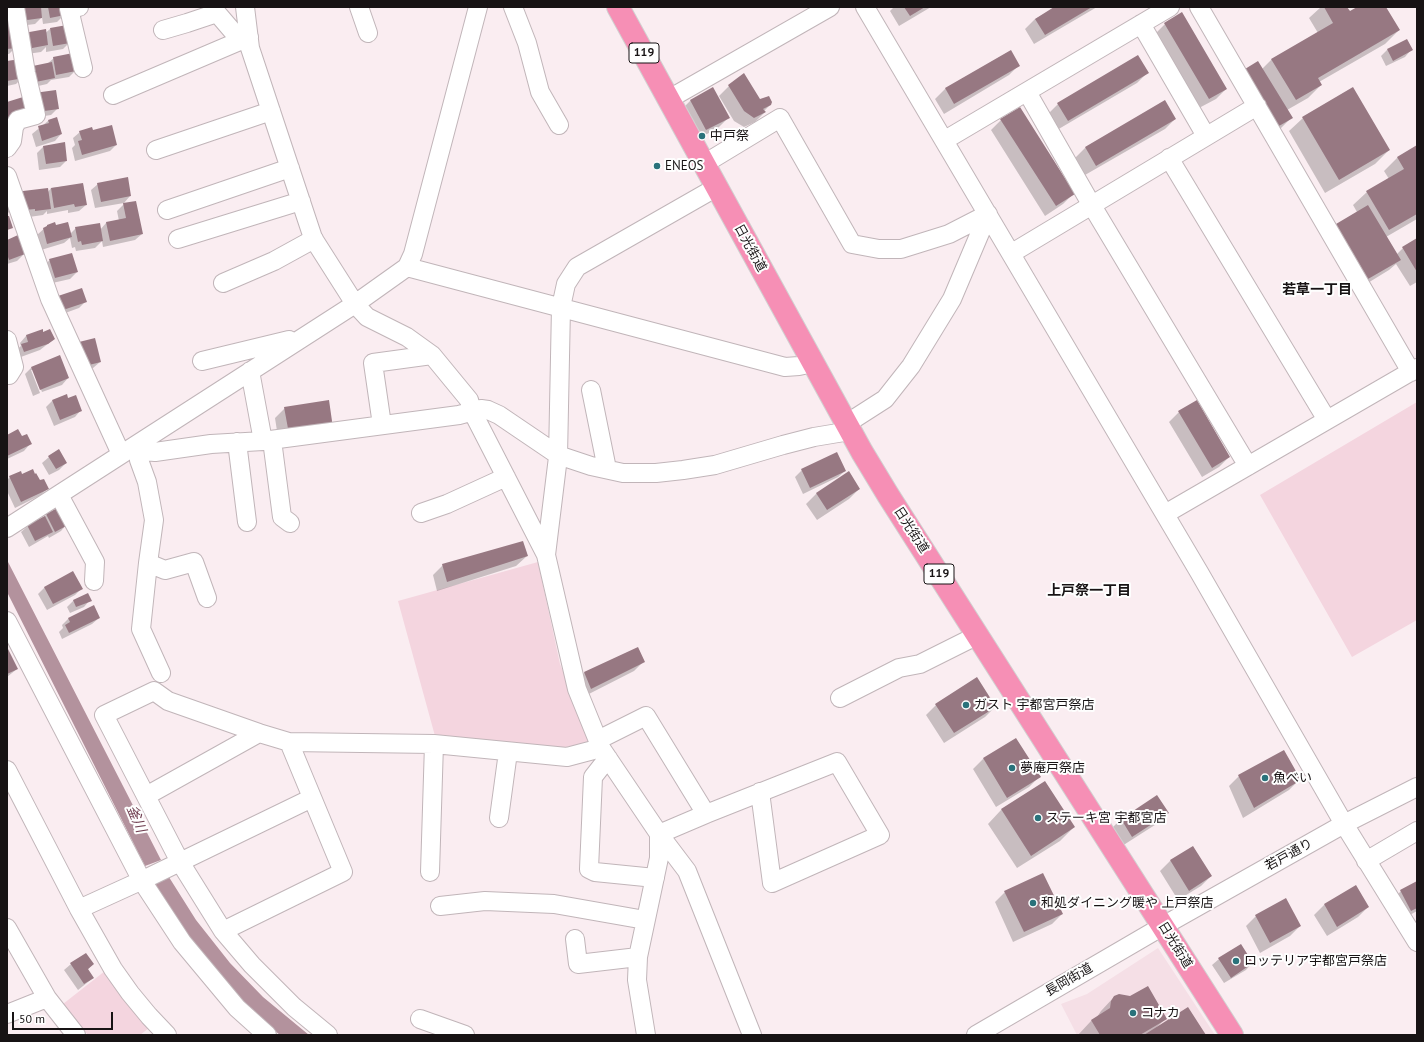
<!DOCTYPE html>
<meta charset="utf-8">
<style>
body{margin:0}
#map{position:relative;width:1424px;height:1042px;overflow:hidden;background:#faedf1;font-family:"PT Sans",sans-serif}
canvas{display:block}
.frame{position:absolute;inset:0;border:8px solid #171314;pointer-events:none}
.scale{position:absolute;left:12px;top:1012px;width:101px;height:18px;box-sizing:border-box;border:2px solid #171314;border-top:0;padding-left:5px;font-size:12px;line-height:14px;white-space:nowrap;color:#171314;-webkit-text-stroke:3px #fefefe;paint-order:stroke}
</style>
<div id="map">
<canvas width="1424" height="1042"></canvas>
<div class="frame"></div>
<div class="scale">50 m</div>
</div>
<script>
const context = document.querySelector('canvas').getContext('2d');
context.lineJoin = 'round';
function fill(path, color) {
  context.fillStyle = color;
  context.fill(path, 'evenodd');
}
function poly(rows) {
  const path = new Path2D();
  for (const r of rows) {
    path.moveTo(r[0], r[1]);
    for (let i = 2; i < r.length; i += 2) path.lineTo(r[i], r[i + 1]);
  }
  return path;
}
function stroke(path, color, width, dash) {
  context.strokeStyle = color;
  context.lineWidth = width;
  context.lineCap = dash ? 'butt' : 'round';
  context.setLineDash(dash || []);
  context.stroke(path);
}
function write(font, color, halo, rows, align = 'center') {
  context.font = font + ' "PT Sans","Noto Sans JP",sans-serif';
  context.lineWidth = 4;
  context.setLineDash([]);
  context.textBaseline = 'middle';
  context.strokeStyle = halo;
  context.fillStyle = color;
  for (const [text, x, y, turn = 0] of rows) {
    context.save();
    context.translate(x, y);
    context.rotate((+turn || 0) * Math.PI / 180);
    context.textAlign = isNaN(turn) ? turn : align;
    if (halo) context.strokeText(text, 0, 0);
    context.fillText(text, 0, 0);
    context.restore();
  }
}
const built = poly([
 [1158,948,1215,1035,1077,1035,1061,1004,1087,994]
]);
const green = poly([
 [1417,402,1417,620,1352,657,1260,495],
 [538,562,560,664,592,743,558,748,435,736,398,601],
 [105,971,149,1028,140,1035,88,1035,63,1004]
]);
const water = poly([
 [7,560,161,860,145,866,7,592],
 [167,874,196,920,230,963,263,997,309,1035,280,1035,256,1015,227,984,193,943,153,881]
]);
const shadow = poly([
 [7,7,40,7,40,8,42,7,63,7,64,15,57,22,43,24,42,17,35,24,12,27,16,47,9,54,7,54,7,25,14,24,12,12,7,18],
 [894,7,931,7,899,26,890,11],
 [1056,7,1097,7,1034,44,1025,29,1035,19],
 [1321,7,1346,7,1349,12,1359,7,1385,7,1399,30,1385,44,1319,82,1321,85,1308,98,1287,110,1291,118,1281,128,1269,136,1235,80,1262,69,1272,59,1318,33,1309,18],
 [1165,24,1226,89,1216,99,1199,108,1155,34],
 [50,29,69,43,63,49,46,52,46,47,41,52,20,55],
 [1387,50,1411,50,1405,57,1386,66,1381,56],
 [1010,51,1019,65,1009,75,944,114,935,99,945,89],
 [1138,57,1147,73,1137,83,1057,130,1048,114,1058,104],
 [54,58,75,71,69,77,51,80,47,84,25,89,22,78,16,84,7,86,7,62,22,74,47,64],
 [729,86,759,100,770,105,764,111,765,112,755,122,744,127,734,121,719,96],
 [713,89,728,118,718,128,696,140,680,111,690,101],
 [28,101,58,108,51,115,31,118],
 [1165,102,1175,119,1165,129,1085,175,1075,158,1085,148],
 [56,118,61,134,55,141,36,147,32,134,48,121],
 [1303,118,1389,150,1375,164,1325,193,1289,131],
 [1001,120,1073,194,1063,204,1045,216,991,130],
 [80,132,92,132,116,145,110,151,75,161,72,148,75,145,73,138],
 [44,146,66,161,60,167,39,170,37,153],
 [1417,146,1417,219,1386,237,1396,255,1403,248,1417,240,1417,282,1410,286,1396,264,1389,270,1358,289,1326,235,1336,225,1357,212,1353,205,1367,192,1389,179,1384,171,1397,158],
 [83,184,86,205,79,211,68,213,68,210,47,214,47,211,43,215,29,217,16,198,23,192,47,189,48,192,51,188],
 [98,184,130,196,124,203,95,208,91,190],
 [7,201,10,211,7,214],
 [124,204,142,234,135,240,103,247,102,241,95,248,76,251,75,247,72,248,70,238,64,243,41,250,37,235,47,226,55,227,70,234,76,228,100,230,106,223,119,221,117,211],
 [7,241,24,254,17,261,7,264],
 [50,260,77,272,70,279,48,284,43,266],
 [85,302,79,308,57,316,52,303],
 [42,331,42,333,54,339,40,350,18,358,15,351,21,346,20,343,26,336],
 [94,339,100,362,93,368,78,372],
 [31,368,68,378,62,385,42,392,33,370,31,370,40,393,33,396,25,374],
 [68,399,81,410,75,417,54,426,46,407,52,401],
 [285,408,322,438,279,444,275,418],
 [1179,412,1229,457,1219,467,1202,477,1169,422],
 [7,436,21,438,30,444,24,451,7,459],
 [49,457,66,463,59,470,49,475,42,463],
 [802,470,845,471,838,477,803,494,795,477],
 [849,473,859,489,849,499,817,520,806,504,816,494],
 [22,475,39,482,47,489,41,495,15,508,7,491,7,480,10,477],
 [58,508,67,524,61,531,49,538,48,536,29,547,21,532,28,526],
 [527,556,516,566,437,591,433,575,443,565],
 [45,587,81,589,75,595,47,610,38,594],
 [74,600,90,600,84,607,70,613,67,607],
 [93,607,99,618,92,624,62,639,59,632,63,628,62,625,68,619],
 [637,648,644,661,634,671,581,698,574,683,584,673],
 [7,651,17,669,7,677],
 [936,705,995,707,985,717,944,743,926,715],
 [1016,739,1039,777,1029,787,996,807,973,769,983,759],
 [1239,776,1299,780,1289,790,1243,818,1229,786],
 [1045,782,1074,827,1060,841,1017,868,988,824,1001,810],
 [1168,813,1158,823,1122,846,1111,829,1121,819],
 [1193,847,1211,876,1201,886,1178,900,1160,871,1170,861],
 [1417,882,1417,911,1401,920,1391,901,1401,891],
 [1356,886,1368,907,1358,917,1327,936,1314,915,1324,905],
 [1005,892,1062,914,1052,924,1013,942,995,902],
 [1286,900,1300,926,1290,936,1260,953,1246,926,1256,916],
 [1219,959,1252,963,1246,970,1224,983,1212,965],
 [71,964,93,964,87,970,93,978,78,990,64,970],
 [1114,997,1166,1018,1157,1027,1205,1035,1078,1035,1091,1021,1097,1017,1101,1011]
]);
const building = poly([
 [19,7,41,7,42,18,20,21],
 [48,7,63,7,65,15,50,18],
 [904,7,925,7,910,16],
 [1054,7,1092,7,1045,35,1035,19],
 [1324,7,1347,7,1350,11,1357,7,1386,7,1400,30,1318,78,1322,85,1296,100,1271,59,1333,23],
 [1182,12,1227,89,1209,99,1164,23],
 [13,23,17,48,7,49,7,24],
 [67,25,70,43,53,46,50,28],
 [46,29,48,45,27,49,24,33],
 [1407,39,1413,50,1393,61,1387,49],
 [1011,50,1020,66,954,104,945,88],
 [73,53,76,71,56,75,53,57],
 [1138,55,1149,73,1068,121,1057,103],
 [20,59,24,78,7,81,7,61],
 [1258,61,1293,118,1279,126,1245,69],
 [52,62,55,78,31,83,28,67],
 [744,73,760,99,769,96,772,102,771,105,763,109,766,112,754,118,744,111,728,85],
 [713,87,730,118,706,130,690,100],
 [1353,87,1390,150,1339,180,1302,117],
 [56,90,59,109,37,112,34,93],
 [23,97,28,114,7,120,7,102],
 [1165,100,1176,119,1096,166,1085,147],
 [1020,107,1075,194,1056,206,1000,119],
 [57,117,62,134,42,141,38,126,49,123,48,120],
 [112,125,117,145,82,155,78,141,82,140,79,131,92,127,93,130],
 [65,142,67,161,46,164,43,146],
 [1417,145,1417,214,1389,230,1366,191,1404,169,1397,157],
 [128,177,131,196,101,202,97,183],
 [83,183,87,205,75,207,74,204,54,208,51,188],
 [48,188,51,209,35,211,35,209,25,210,23,191],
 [136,201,143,234,110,241,106,222,126,218,123,203],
 [1368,205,1401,260,1368,279,1336,224],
 [7,216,9,216,13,228,7,230],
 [55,222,56,225,68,222,72,237,47,244,43,228,47,226,47,225],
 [100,223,103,241,82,245,81,241,78,242,75,227],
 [18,235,25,254,9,260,7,254,7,240],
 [1417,238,1417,272,1402,247],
 [72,253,78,272,55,278,49,259],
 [82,288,87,302,63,310,58,296],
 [43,329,43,332,50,329,55,339,48,344,24,352,21,344,28,342,26,335],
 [95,338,101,362,85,366,79,342],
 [60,355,69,378,40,390,31,367],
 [67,394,68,398,76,395,82,411,60,420,52,400],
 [329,400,333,428,289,434,284,407],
 [1197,400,1230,457,1212,468,1178,411],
 [18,429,22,436,27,434,32,444,7,456,7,435],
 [59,449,67,463,56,469,48,456],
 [837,452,846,471,810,488,801,469],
 [33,469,35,474,36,473,40,480,44,479,49,489,21,502,9,476,21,471,22,474],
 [849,471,860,489,827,510,816,493],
 [59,507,68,525,55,532,46,514],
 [45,516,53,532,35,541,27,525],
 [523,541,528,556,447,582,442,564],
 [73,571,83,589,53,604,44,587],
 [88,593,92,601,76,607,73,600],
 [94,605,100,618,69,633,65,625,70,622,68,618],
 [638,647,645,662,591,689,584,672],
 [7,649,8,649,18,669,7,674],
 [977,677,996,707,954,733,935,704],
 [1016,738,1041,777,1007,798,983,758],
 [1284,750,1301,780,1254,808,1238,775],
 [1045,781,1075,827,1031,856,1001,809],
 [1157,795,1169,813,1132,837,1121,819],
 [1193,846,1212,876,1189,891,1170,860],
 [1043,873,1063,914,1024,932,1004,891],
 [1417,881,1417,908,1411,911,1400,890],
 [1356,885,1369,907,1337,927,1324,904],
 [1286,898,1301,926,1270,943,1255,915],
 [1241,944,1253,963,1231,978,1218,958],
 [86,953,94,964,88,969,94,978,84,984,70,963],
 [1148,986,1167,1019,1140,1035,1100,1035,1091,1020,1110,1008,1111,1001,1114,996,1119,994,1130,996],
 [1188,1007,1206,1035,1144,1035]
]);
const minor = poly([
 [79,7,69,9,83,68],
 [245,7,250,48,313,238,355,304,367,317,407,337,432,355,469,400,472,411,546,555,577,689,601,748,659,834,659,858,638,957,637,980,646,1035],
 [359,7,368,33],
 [513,7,527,43,540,92,559,125],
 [865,7,1199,572,1344,824,1417,942],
 [1199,7,1411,372],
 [1141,24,1206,136],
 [163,30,187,23,217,13,241,41],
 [1027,92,1091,204,1248,466],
 [113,95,249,37],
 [669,99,830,7],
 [945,140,1170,7],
 [7,148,12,141,14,127,18,120,36,115,26,73,15,7],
 [156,150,271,111],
 [1169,158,1327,420],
 [704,164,780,118,852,244,879,249,901,249,949,234,988,214],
 [7,176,50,299,121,454],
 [167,210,290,168],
 [178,239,301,201],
 [1012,253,1257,106],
 [407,267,413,254,478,7],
 [223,283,274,261,314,239],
 [7,340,14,367,9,375,7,375],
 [202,361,289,340],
 [250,371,263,441],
 [591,390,607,469],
 [846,424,885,399,911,366,952,299,988,214],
 [382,425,373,363,432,355],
 [272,440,282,517,290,523],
 [237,442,247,522],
 [138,444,143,451,155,452,211,444,263,441,459,415,481,409,488,410,499,415,558,455,591,466,623,473,656,473,683,470,715,465,783,445,814,437,850,431],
 [143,451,139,460,147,482,154,520,148,563,165,570,194,562,207,598],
 [59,495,95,562,94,581],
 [421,513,447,504,506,477],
 [1165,514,1417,368],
 [7,528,355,304,407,267,785,367,799,366,813,363],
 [546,555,558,457,561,307,566,284,577,267,717,187],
 [148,563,141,629,161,673],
 [7,621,142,881,182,942,237,1008,267,1035],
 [840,698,899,668,920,664,978,635],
 [259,733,168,701,154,691,104,715,180,862,223,931,252,965,294,1007,328,1035],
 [598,740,646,716,706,814,659,834,687,871,752,1035],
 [289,742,434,744,567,757,601,748],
 [608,758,593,777,589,869,595,872,655,878],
 [7,770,79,909,113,969,130,993,149,1016,167,1035],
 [146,796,259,733,289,742,343,872,223,931],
 [706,814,837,762,880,835,772,883,760,792],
 [499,818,508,752],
 [1366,861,1417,831],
 [430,872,434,744],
 [440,906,485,901,554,904,645,920],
 [79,909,147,878,312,798],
 [7,928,47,998,76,1035],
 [575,939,578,964,638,957],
 [7,1014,47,998],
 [420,1019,465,1035],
 [976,1035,1163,926,1344,824,1417,787]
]);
const highway = poly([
 [618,7,862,452,888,495,1232,1035]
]);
const markers = [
 [702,136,4,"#29727b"],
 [657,166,4,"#29727b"],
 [966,705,4,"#29727b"],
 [1012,768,4,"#29727b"],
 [1265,778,4,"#29727b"],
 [1038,818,4,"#29727b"],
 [1033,903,4,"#29727b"],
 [1236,961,4,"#29727b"],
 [1133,1013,4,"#29727b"]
];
const shields = [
 [644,53,30],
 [939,574,30]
];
const shieldNames = [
 ["119",644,53],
 ["119",939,574]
];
const poiNames = [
 ["中戸祭",710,136],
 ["ENEOS",665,166],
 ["ガスト 宇都宮戸祭店",974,705],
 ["夢庵戸祭店",1020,768],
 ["魚べい",1273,778],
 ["ステーキ宮 宇都宮店",1046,818],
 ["和処ダイニング暖や 上戸祭店",1041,903],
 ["ロッテリア宇都宮戸祭店",1244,961],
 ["コナカ",1141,1013]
];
const streetNames = [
 ["日光街道",750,248,61],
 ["日光街道",911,530,57],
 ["若戸通り",1289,855,-29],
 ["日光街道",1175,945,58],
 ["長岡街道",1069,980,-30]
];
const neighbourhoodNames = [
 ["若草一丁目",1317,290],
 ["上戸祭一丁目",1089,591]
];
const waterNames = [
 ["釜川",136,819,67]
];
fill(built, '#f5dfe6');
fill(green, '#f4d5df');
fill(water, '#b3929d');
fill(shadow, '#0003');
fill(building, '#977882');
stroke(minor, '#c1b5b9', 20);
stroke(highway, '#d1d0d0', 24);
stroke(minor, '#fff', 18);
stroke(highway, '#f68fb5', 22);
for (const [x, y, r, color] of markers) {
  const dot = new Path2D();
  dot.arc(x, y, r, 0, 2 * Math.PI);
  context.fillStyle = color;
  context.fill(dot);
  stroke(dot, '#fefefe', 1.5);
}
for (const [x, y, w] of shields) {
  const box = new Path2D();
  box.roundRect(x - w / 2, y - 10, w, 20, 3);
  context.fillStyle = '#fefefe';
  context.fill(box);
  stroke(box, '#171314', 1);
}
write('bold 12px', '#171314', null, shieldNames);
write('13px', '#171314', '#fefefe', poiNames, 'left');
write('13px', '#171314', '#fefefe', streetNames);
write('bold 14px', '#171314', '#fefefe', neighbourhoodNames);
write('italic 14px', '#714052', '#fefefe', waterNames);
</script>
